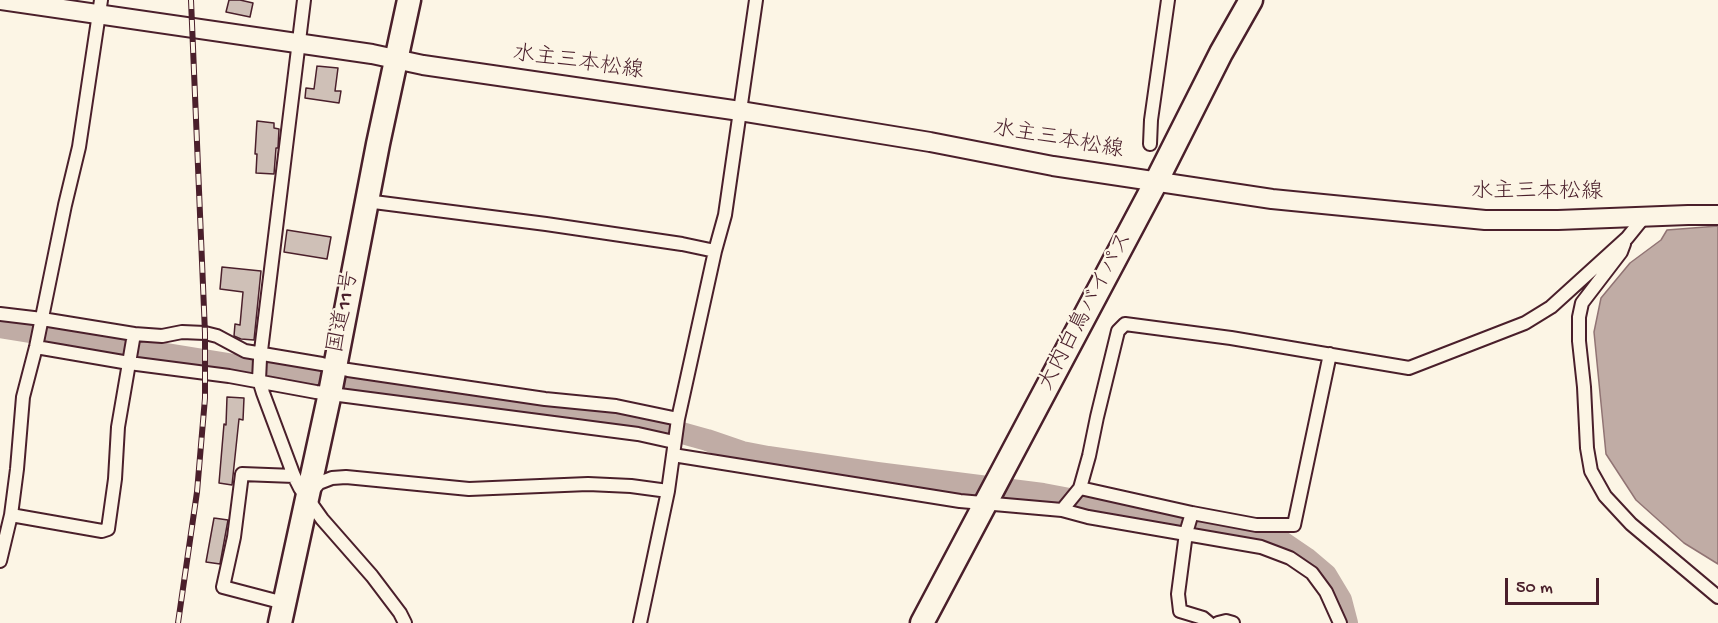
<!DOCTYPE html>
<meta charset="utf-8">
<style>
body{margin:0}
#map{position:relative;width:1718px;height:623px;overflow:hidden;background:#fcf5e5;font-family:"Gochi Hand",sans-serif}
canvas{display:block}
.scale{position:absolute;left:1505px;top:578px;width:94px;height:27px;box-sizing:border-box;border:3px solid #4a1f2b;border-top:0;padding-left:8px;font-size:18px;line-height:21px;white-space:nowrap;color:#4a1f2b;-webkit-text-stroke:4px #fcf5e5;paint-order:stroke}
</style>
<div id="map">
<canvas width="1718" height="623"></canvas>
<div class="scale">50 m</div>
</div>
<script>
const context = document.querySelector('canvas').getContext('2d');
context.lineJoin = 'round';
function fill(path, color) {
  context.fillStyle = color;
  context.fill(path, 'evenodd');
}
function poly(rows) {
  const path = new Path2D();
  for (const r of rows) {
    path.moveTo(r[0], r[1]);
    for (let i = 2; i < r.length; i += 2) path.lineTo(r[i], r[i + 1]);
  }
  return path;
}
function stroke(path, color, width, dash) {
  context.strokeStyle = color;
  context.lineWidth = width;
  context.lineCap = dash ? 'butt' : 'round';
  context.setLineDash(dash || []);
  context.stroke(path);
}
function write(font, color, halo, rows, align = 'center') {
  context.font = font + ' "Gochi Hand","Klee One",sans-serif';
  context.lineWidth = 4.5;
  context.setLineDash([]);
  context.textBaseline = 'middle';
  context.strokeStyle = halo;
  context.fillStyle = color;
  for (const [text, x, y, turn = 0] of rows) {
    context.save();
    context.translate(x, y);
    context.rotate((+turn || 0) * Math.PI / 180);
    context.textAlign = isNaN(turn) ? turn : align;
    if (halo) context.strokeText(text, 0, 0);
    context.fillText(text, 0, 0);
    context.restore();
  }
}
const water = poly([
 [1718,226,1718,564,1684,543,1636,500,1606,454,1594,332,1601,298,1630,263,1661,240,1667,230,1718,226]
]);
const river = poly([
 [0,327,352,384,664,428,707,440,742,452,768,457,877,473,1043,494,1255,534,1284,543,1306,558,1326,575,1341,600,1347,623]
]);
const building = poly([
 [229,0,240,0,253,3,250,17,226,12,229,0],
 [317,66,338,68,335,91,341,91,339,103,305,98,306,88,314,89,317,66],
 [257,121,274,123,274,128,279,129,278,148,276,148,274,174,256,173,257,154,255,154,257,121],
 [287,230,331,237,327,259,284,252,287,230],
 [222,267,261,271,254,340,241,339,234,336,235,324,240,325,243,292,220,289,222,267],
 [227,397,244,398,243,420,239,419,232,485,219,483,224,424,226,425,227,397],
 [214,518,228,520,220,564,206,562,214,518]
]);
const street = poly([
 [101,0,79,147,65,205,36,347,23,397,17,469,11,515,102,531,108,529,115,479,118,427,134,334],
 [304,0,260,359,259,380,263,393,294,476,300,488,322,519,372,576,400,613,405,623],
 [1150,144,1151,120,1168,0],
 [366,201,546,224,682,244,715,251],
 [1624,244,1621,252,1582,303,1579,317,1579,341,1584,387,1587,448,1591,471,1605,496,1631,524,1718,597],
 [0,314,42,319,134,334,162,336,182,332,205,333,217,336,245,351,322,364,348,370,545,399,616,406,678,419],
 [36,347,129,363,229,376,316,392,638,434,674,442],
 [673,455,960,501,1062,510,1088,517,1261,547,1290,558,1312,573,1326,592,1340,623],
 [1080,488,1192,513,1256,525,1294,525,1330,354],
 [311,492,319,483,332,478,346,477,469,489,588,484,631,486,668,491],
 [1062,510,1080,488,1089,456,1097,417,1118,331,1125,324,1231,338,1409,368,1525,323,1551,307,1627,238,1644,217],
 [1192,513,1186,533,1178,594,1180,611,1203,618,1209,623],
 [0,561,11,515],
 [284,603,223,587,234,537,242,474,294,476],
 [640,623,668,491,678,419,715,251,725,215,756,0],
 [1218,623,1226,621,1233,623]
]);
const secondary = poly([
 [1,0,372,54,423,65,740,111,930,142,1053,166,1272,199,1485,220,1558,220,1688,215,1718,215]
]);
const highway = poly([
 [280,623,330,393,378,144,409,0],
 [922,623,1157,180,1221,53,1251,0]
]);
const rail = poly([
 [178,623,197,492,205,398,205,333,191,0]
]);
const streetNames = [
 ["水主三本松線",578,64,8],
 ["水主三本松線",1058,141,10],
 ["水主三本松線",1537,194],
 ["国道11号",345,312,-79],
 ["大内白鳥バイパス",1087,312,-62]
];
fill(water, '#c0aca5');
stroke(water, '#917474', 1.5);
stroke(river, '#c0aca5', 22);
fill(building, '#cfc0b7');
stroke(building, '#4a1f2b', 1.5);
stroke(street, '#4a1f2b', 16);
stroke(secondary, '#4a1f2b', 22);
stroke(highway, '#4a1f2b', 27);
stroke(street, '#fcf5e5', 12);
stroke(secondary, '#fcf5e5', 18);
stroke(highway, '#fcf5e5', 22);
stroke(rail, '#4a1f2b', 6);
stroke(rail, '#fcf5e5', 4, [11]);
write('22px', '#4a1f2b', '#fcf5e5', streetNames);
</script>
